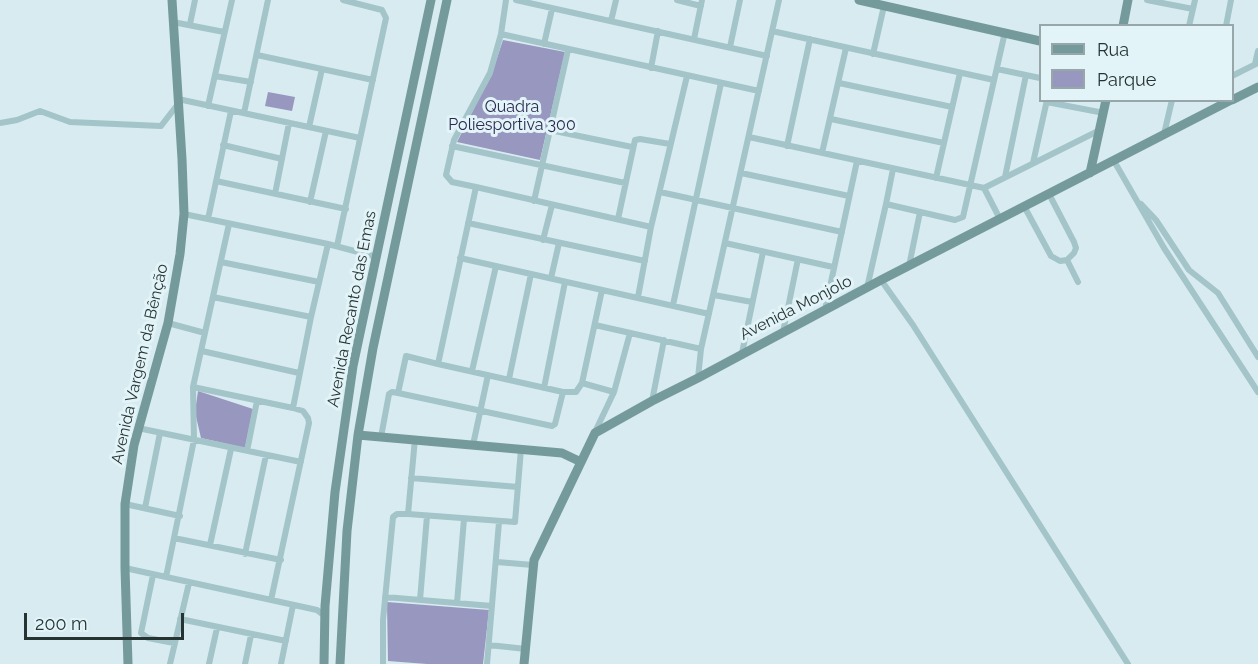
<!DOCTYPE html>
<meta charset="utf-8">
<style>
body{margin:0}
#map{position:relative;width:1258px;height:664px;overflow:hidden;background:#d7ebf0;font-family:Raleway,sans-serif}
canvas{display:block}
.legend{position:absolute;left:1039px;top:24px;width:195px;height:78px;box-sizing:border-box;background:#e3f4f8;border:2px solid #97a7a9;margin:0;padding:8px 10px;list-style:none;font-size:18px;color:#253333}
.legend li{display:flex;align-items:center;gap:12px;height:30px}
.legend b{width:30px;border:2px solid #97a7a9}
.scale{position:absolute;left:24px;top:613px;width:160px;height:27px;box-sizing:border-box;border:3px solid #253333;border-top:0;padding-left:8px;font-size:18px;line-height:21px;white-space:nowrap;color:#253333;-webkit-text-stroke:4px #e3f4f8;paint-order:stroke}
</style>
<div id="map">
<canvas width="1258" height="664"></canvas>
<ul class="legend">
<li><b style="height:8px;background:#759a9b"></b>Rua</li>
<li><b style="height:16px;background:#9797bf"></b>Parque</li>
</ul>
<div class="scale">200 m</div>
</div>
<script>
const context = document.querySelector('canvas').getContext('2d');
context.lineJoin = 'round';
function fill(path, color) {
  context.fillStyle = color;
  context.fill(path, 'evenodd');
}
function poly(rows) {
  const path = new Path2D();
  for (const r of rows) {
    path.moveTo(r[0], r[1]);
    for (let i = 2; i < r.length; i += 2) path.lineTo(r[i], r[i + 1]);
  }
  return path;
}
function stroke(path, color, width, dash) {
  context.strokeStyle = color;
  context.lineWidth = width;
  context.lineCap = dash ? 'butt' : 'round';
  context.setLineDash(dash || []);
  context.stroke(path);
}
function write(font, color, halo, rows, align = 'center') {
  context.font = font + ' Raleway,sans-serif';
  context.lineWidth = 6;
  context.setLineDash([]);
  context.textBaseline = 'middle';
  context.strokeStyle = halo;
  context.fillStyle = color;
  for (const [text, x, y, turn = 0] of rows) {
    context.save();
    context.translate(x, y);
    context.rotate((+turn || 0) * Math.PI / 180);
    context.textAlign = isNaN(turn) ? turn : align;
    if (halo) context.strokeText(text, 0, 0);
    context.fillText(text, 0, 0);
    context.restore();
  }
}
const green = poly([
 [503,40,565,52,540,160,457,142,492,73],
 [268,92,295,97,292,111,265,106],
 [198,391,253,409,245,448,201,438,195,412],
 [387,602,489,610,483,664,427,664,388,661]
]);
const street = poly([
 [516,0,767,56],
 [677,0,701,6],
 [1147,0,1193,9],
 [611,21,616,0],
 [173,22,224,32],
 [190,24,195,0],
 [1189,26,1195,0],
 [1226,26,1231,0],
 [772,31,994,80],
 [501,34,759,91],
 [694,39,702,0],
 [544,44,552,9],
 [730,47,740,0],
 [873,54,884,6],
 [257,55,373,80],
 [1255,64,1258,51],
 [651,68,658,31],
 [997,69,1040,78],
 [215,76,251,82],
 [1232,76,1258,63],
 [839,83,952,107],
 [178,99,360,138],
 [1047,102,1104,113],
 [208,106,232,0],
 [244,113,268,0],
 [831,119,944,143],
 [0,123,17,120,40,111,70,122,161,126,178,104],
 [309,127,322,69],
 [550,130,632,147],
 [1164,134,1172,100],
 [749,137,984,188,1100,130],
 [223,145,282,159],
 [452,146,625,183],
 [787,146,810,39],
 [822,153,846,48],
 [1114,161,1164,248,1258,392],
 [1033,163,1047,100],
 [893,169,886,204,955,220,963,217,1005,32],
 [741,173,849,196],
 [1005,177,1026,75],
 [936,178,960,73],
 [216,181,346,209],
 [476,187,651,227],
 [984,188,1000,219],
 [660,192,842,232],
 [275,194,289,123],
 [534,201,568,50],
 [310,202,326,131],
 [1141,204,1156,220,1189,270,1218,293,1258,357],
 [1024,206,1051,256,1060,261,1067,260,1074,253,1076,248,1074,242,1049,194],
 [184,214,328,244,377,257],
 [208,219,231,111],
 [618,219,635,140,640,139,670,144],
 [468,223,645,261],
 [543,240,552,205],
 [725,243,833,267],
 [337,246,386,18,382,10,343,0],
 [460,258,709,314],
 [1067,260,1078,282],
 [221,262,319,282],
 [909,266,920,212],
 [551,278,559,243],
 [881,280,913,325,1128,664],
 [867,288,886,204],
 [714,295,752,302],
 [213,297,311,317],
 [638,297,651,227,687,76],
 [673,305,721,83],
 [825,310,857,161],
 [168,323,205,333],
 [595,325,701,349],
 [783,332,798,259],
 [202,351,299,373],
 [742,353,763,252],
 [438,364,563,392,576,392,582,383,602,290],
 [472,371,496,266],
 [698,378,701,349,779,0],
 [509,379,531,274],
 [582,383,614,392],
 [193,387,293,408,303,411,308,418,309,423,271,600],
 [544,388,565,282],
 [398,393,552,426,555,424,563,392],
 [652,401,664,340],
 [293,408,311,317,328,244],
 [138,428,301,462],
 [595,432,614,392,630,333],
 [381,437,389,394,392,392,398,393,406,356,438,364,476,187,452,182,446,175,454,140,490,73,501,34,506,0],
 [473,445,488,375],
 [247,451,257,401],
 [411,478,518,487],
 [125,504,180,516],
 [145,508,160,433],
 [408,514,415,439],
 [174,538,281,560],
 [210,545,231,449],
 [245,554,266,455],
 [497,562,533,565],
 [125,568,317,610,325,616],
 [153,575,141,633,148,638,174,643],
 [166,577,194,440,193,387,229,224],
 [385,597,492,606],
 [420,600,427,516],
 [457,603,464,519],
 [180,619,286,641],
 [489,645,526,649],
 [170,664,189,583],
 [209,664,217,628],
 [245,664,251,635],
 [281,664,293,605],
 [383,664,383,620,393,517,397,514,408,514,515,522,521,449],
 [487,664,499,522]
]);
const secondary = poly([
 [859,0,1040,41],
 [1123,26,1128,0],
 [1232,100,1258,87],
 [1090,173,1106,100],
 [358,435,562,453,581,462],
 [128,664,125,568,125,504,134,445,168,323,180,254,184,214,182,159,172,0],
 [324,664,325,606,335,492,353,366,431,0],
 [340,664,347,531,358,435,373,348,447,0],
 [524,664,534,560,595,433,652,401,698,378,881,280,1231,100]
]);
const parkNames = [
 ["Quadra",512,107],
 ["Poliesportiva 300",512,125]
];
const streetNames = [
 ["Avenida Monjolo",796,308,-27],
 ["Avenida Recanto das Emas",352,309,-79],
 ["Avenida Vargem da Bênção",140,364,-77]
];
fill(green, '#9797bf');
stroke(street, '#a3c4c8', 6);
stroke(secondary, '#759a9b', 9);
write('16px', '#2a2951', '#e3f4f8', parkNames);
write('16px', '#253333', '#e3f4f8', streetNames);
</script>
